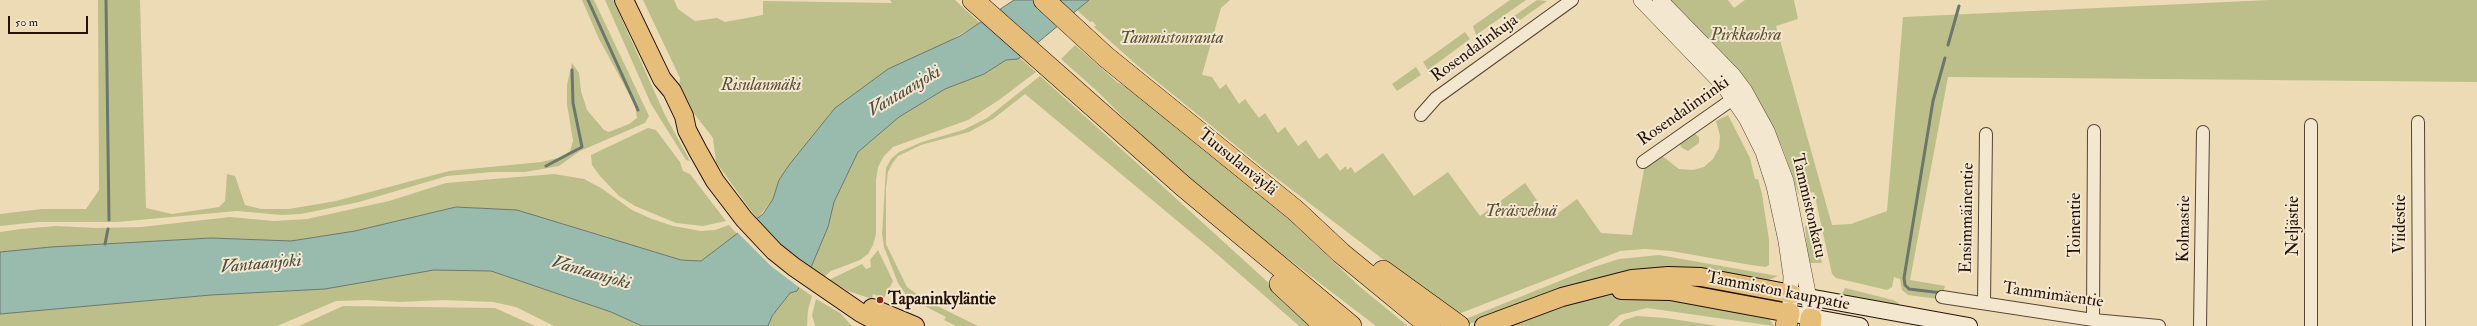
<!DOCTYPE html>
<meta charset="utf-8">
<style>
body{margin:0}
#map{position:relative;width:2477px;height:326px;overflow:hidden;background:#eddbb5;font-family:"IM FELL Double Pica",serif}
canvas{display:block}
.scale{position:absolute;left:8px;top:16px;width:80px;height:18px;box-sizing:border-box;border:2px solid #261109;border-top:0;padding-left:5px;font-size:12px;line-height:14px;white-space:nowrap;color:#261109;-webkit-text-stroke:3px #f3e8cf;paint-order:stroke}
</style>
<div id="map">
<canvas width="2477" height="326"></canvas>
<div class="scale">50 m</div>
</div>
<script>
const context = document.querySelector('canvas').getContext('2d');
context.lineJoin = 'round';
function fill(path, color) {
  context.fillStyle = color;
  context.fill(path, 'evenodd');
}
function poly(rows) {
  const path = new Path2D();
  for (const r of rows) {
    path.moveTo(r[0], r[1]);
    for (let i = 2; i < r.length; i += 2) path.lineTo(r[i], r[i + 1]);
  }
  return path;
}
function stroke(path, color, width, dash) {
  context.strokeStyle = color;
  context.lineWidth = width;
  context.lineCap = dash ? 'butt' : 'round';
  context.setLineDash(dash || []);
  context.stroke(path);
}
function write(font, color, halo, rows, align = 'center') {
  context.font = font + ' "IM FELL Double Pica",serif';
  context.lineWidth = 4;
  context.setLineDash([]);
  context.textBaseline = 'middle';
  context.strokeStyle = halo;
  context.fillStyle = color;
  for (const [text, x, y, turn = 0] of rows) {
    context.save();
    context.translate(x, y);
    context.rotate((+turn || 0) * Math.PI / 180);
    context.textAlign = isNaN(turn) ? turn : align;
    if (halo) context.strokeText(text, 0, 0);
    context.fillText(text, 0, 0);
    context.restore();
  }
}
const green = poly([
 [98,0,140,0,146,208,172,214,219,207,225,201,227,174,235,176,245,205,261,209,289,209,336,201,449,171,541,162,562,157,570,151,573,141,567,104,567,85,572,63,579,73,581,91,587,110,604,130,609,132,629,124,637,118,635,105,599,39,582,0,594,0,649,116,645,123,580,151,559,166,525,172,492,172,447,176,359,202,301,214,282,215,237,211,117,222,38,222,0,226,0,214,42,209,86,209,99,190],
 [605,0,613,0,665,115,690,161,686,160,651,104],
 [643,0,674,0,678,9,695,21,717,18,725,22,763,15,763,1,892,3,890,0,955,0,980,23,937,48,888,69,835,108,789,165,779,180,773,199,757,219,716,162,713,138,685,102,679,88,680,78],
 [1089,0,1230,0,1221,8,1202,75,1212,77,1220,89,1226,84,1239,104,1245,99,1259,118,1265,113,1278,133,1285,127,1298,146,1306,140,1319,159,1327,153,1340,171,1346,166,1347,170,1351,167,1355,173,1383,153,1414,196,1448,172,1480,216,1525,183,1550,219,1577,199,1601,233,1632,235,1644,169,1661,155,1679,169,1693,170,1704,167,1713,159,1719,148,1720,136,1716,121,1728,115,1750,158,1755,179,1758,179,1762,194,1769,240,1769,265,1766,267,1751,265,1671,251,1645,249,1620,251,1456,315,1262,167,1138,66,1094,27,1096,25,1092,21,1090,22,1077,10],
 [1510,0,1526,0,1476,35,1473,26],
 [1537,0,1547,1,1486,44,1480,40],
 [1667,0,1728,0,1734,8,1745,0,1794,0,1798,19,1776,26,1832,225,1851,224,1887,211,1903,17,2269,0,2477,0,2477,82,1948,77,1910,280,1945,286,1943,293,1938,299,1908,295,1902,290,1900,279,1894,277,1892,287,1887,290,1836,278,1832,274,1814,192,1799,195,1782,147,1763,109],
 [1465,32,1470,39,1428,70,1423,62],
 [1075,45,1117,82,1149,100,1282,213,1359,286,1408,326,1376,326,1265,241,1197,184,1149,143,1098,92,1061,59],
 [1474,45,1477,50,1435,80,1431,75],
 [1020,58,1036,72,999,100,968,120,893,147,884,156,878,167,876,180,876,234,873,245,868,254,860,260,831,271,824,277,811,267,828,227,834,202,858,152,899,117,945,89,984,74,1006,60],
 [1416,67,1421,75,1397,91,1392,84],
 [1040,76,1158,182,1316,326,1299,326,1211,249,1025,94,993,119,969,132,921,145,898,156,892,164,888,172,886,188,886,244,907,287,925,300,978,326,956,326,944,320,946,317,917,302,915,305,910,301,898,283,884,247,882,234,886,168,891,159,899,152,922,142,963,130,987,118],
 [648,128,656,130,680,162,683,171,690,174,726,221,703,226,676,223,635,206,619,196,600,176,592,165,591,155],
 [1694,133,1699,137,1699,143,1688,151,1681,147,1680,143],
 [554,174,584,179,601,188,632,210,652,219,673,226,701,231,715,230,729,225,737,234,701,261,681,260,517,210,456,207,355,231,291,241,211,238,51,247,0,252,0,232,21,229,56,226,97,228,141,227,230,217,274,221,307,219,389,201,446,183],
 [1806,208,1810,208,1822,263,1808,263,1805,226,1810,225],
 [878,250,893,281,884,298,873,294,872,299,848,291,829,280,862,264,866,269,871,267,870,260],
 [1659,255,1778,276,1766,281,1746,279,1532,301,1469,324,1463,320,1594,267,1619,259],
 [434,270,491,271,611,312,642,326,554,326,516,307,493,302,443,300,399,302,367,300,336,301,277,326,0,326,0,314,211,295,325,289],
 [799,287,812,296,808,310,807,326,768,326,772,316,790,293],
 [1845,288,1893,300,1899,303,1898,305,1841,296],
 [1617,294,1641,294,1769,318,1774,326,1647,308,1620,315,1608,326,1502,326,1559,304],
 [816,299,840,313,852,326,815,326,812,315],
 [343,306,495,308,535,326,299,326],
 [1637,316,1666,318,1717,326,1618,326,1624,320]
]);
const water = poly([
 [1014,0,1089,0,1018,59,1006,60,984,74,945,89,899,117,858,152,834,202,828,227,812,265,797,291,790,293,772,316,768,326,642,326,611,312,491,271,434,270,325,289,211,295,0,314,0,252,51,247,211,238,291,241,355,231,456,207,517,210,681,260,701,261,763,214,773,199,779,180,789,165,835,108,888,69,960,36,1014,0]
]);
const pier = poly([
 [754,218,773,238,812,269,800,288,771,266,737,232]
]);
const stream = poly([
 [106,0,109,220],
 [588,0,638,110],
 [1948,45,1959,6],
 [546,166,582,147,573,103,572,70],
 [105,244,108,229],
 [1942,293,1909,289,1905,285,1904,278,1933,101,1945,58]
]);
const minor = poly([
 [1421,115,1436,98,1572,0],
 [2418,122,2419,326],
 [1643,162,1740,94],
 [1942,297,2093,320,2159,326],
 [1984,302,1986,134],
 [2093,320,2094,131],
 [2200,326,2203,132],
 [2311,326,2311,125]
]);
const tertiary = poly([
 [1641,0,1724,86,1746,118,1763,152,1774,186,1786,241,1791,276,1790,305],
 [1660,0,1733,75,1745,91,1767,131,1786,181,1809,298,1811,318]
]);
const secondary = poly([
 [1792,294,1969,326],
 [1789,313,1860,326]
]);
const primary = poly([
 [624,0,662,79,672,91,684,116,687,130,698,151,715,181,744,219,774,251,794,267,861,313,885,326],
 [1621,290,1670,291,1789,313],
 [872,308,915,326],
 [1484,326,1562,297,1632,279,1668,276,1701,277,1792,294]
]);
const motorway = poly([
 [973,0,1183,186,1351,326],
 [1044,0,1106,57,1295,210,1341,253,1430,326],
 [1383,271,1459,326],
 [1280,284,1325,326],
 [1786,326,1789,313],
 [1810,326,1811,318]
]);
const markers = [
 [880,300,4,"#8f2418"]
];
const parkNames = [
 ["Pirkkaohra",1746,36],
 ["Tammistonranta",1172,39],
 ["Risulanmäki",761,86],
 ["Teräsvehnä",1521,212]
];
const streetNames = [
 ["Rosendalinkuja",1475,49,-36],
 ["Rosendalinrinki",1684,112,-35],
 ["Tuusulanväylä",1237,163,39],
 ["Tammistonkatu",1808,206,77],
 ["Ensimmäinentie",1968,218,-89],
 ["Viidestie",2401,224,-90],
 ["Toinentie",2076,225,-90],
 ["Neljästie",2294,226,-90],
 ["Kolmastie",2185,229,-89],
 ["Tammiston kauppatie",1778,292,11],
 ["Tammimäentie",2053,296,8]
];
const poiNames = [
 ["Tapaninkyläntie",888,300]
];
const waterNames = [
 ["Vantaanjoki",905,92,-31],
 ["Vantaanjoki",261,265,-5],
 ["Vantaanjoki",591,274,16]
];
fill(green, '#bdbf8b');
fill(water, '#99bbae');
stroke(water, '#6b776c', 1);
fill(pier, '#eddbb5');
stroke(stream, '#6b776c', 3);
stroke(minor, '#584434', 14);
stroke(tertiary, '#584434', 16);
stroke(secondary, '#261109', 18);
stroke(primary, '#261109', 20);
stroke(motorway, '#261109', 22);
stroke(minor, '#f3e8cf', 12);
stroke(tertiary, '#f3e8cf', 15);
stroke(secondary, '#f3e8cf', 16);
stroke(primary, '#e6be7a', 18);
stroke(motorway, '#e6be7a', 21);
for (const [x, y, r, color] of markers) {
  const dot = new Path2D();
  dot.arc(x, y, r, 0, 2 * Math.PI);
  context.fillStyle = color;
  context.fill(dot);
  stroke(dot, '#f3e8cf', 1.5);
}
write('italic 17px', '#5b4e36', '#f3e8cf', parkNames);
write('17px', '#261109', '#f3e8cf', streetNames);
write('bold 17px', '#261109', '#f3e8cf', poiNames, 'left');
write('italic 18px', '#4e4c43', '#f3e8cf', waterNames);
</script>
